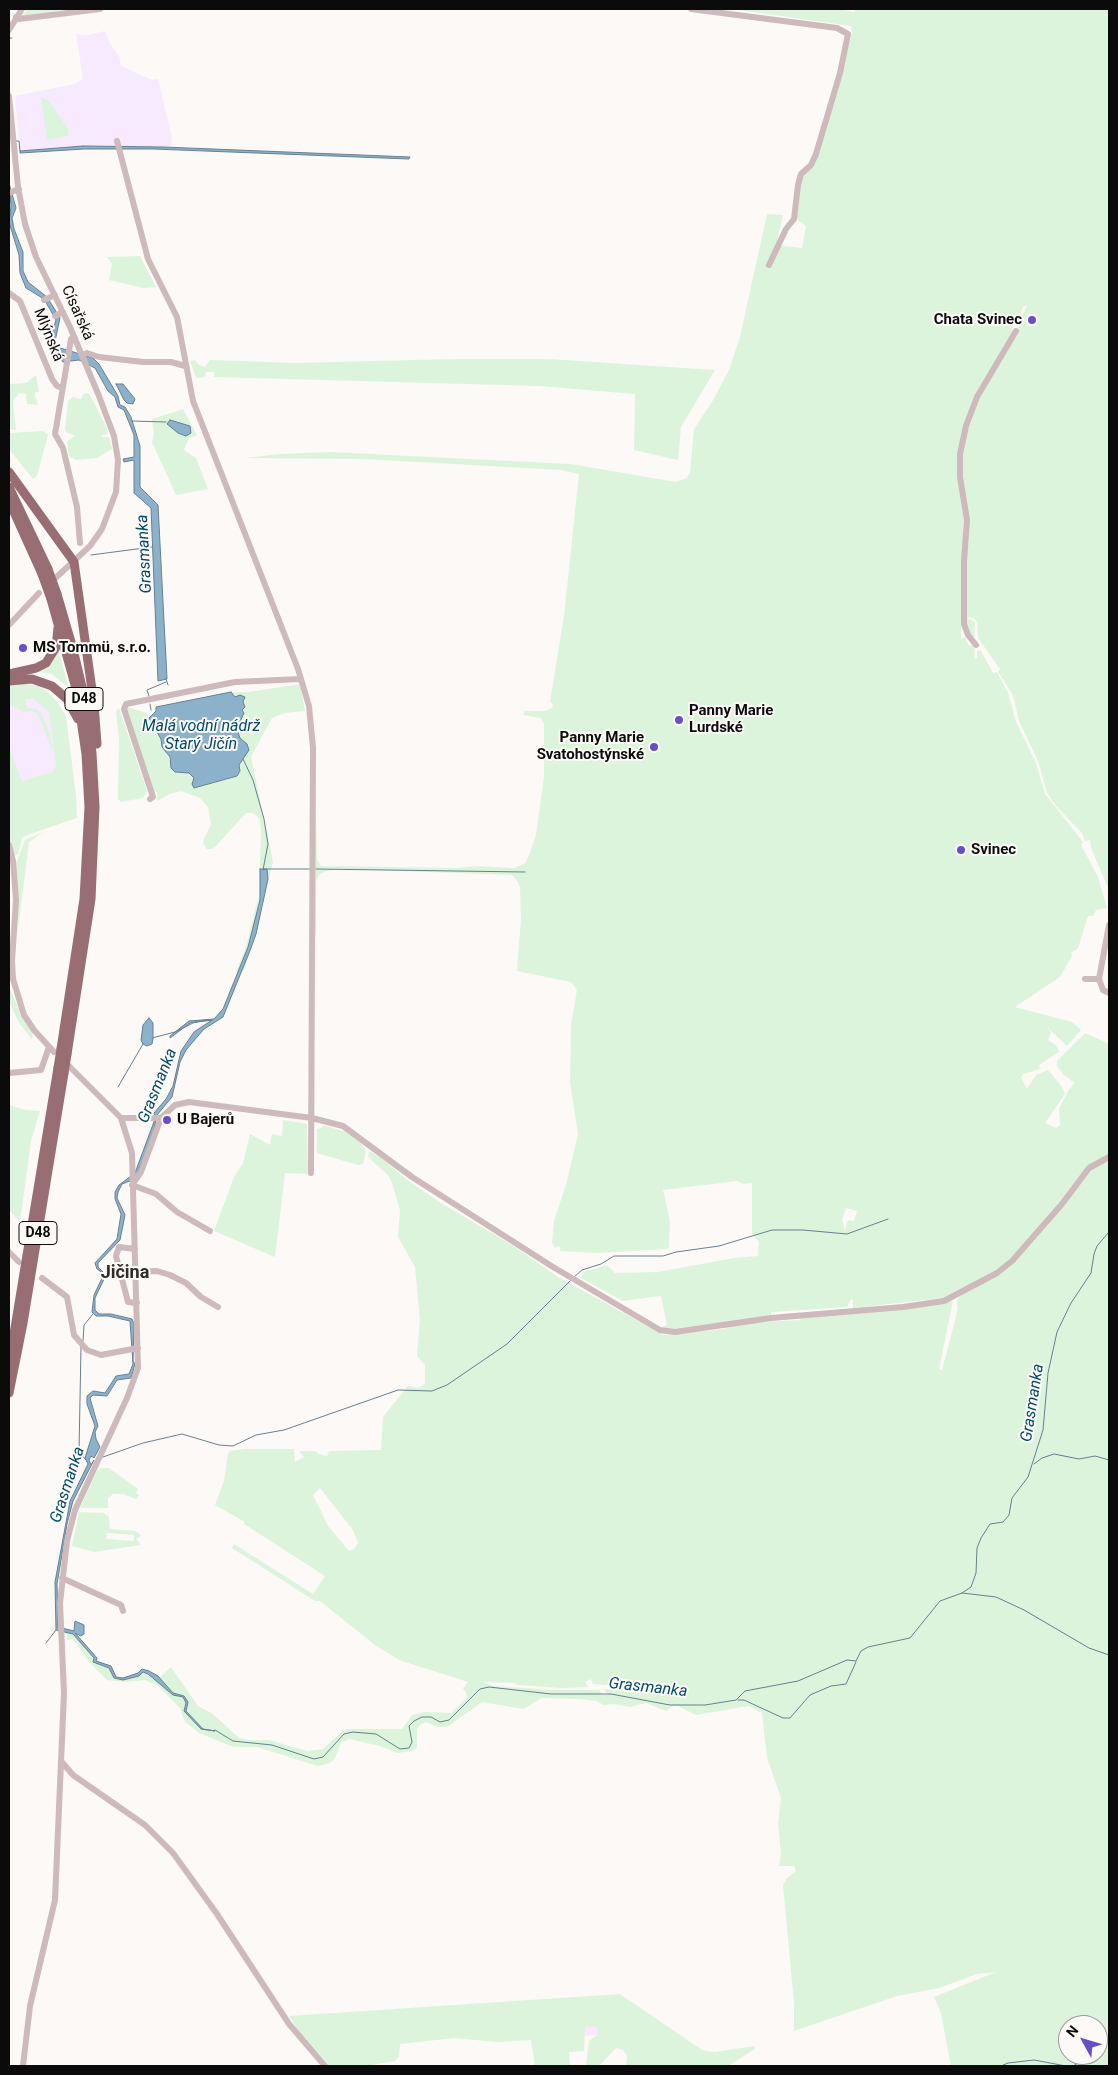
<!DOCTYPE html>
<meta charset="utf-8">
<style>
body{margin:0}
#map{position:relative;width:1118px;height:2075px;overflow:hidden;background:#fcf9f6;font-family:Roboto,sans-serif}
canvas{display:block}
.frame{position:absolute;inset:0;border:10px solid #0c0b0b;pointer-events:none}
.north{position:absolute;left:1058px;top:2015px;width:50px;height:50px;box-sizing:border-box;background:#fcf9f6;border:1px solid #9c9a98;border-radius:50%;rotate:309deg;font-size:14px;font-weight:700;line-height:20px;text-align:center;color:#0c0b0b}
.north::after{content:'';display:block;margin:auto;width:18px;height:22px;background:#684fc8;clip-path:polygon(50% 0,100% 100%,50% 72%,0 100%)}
</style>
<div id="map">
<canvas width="1118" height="2075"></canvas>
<div class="frame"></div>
<div class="north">N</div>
</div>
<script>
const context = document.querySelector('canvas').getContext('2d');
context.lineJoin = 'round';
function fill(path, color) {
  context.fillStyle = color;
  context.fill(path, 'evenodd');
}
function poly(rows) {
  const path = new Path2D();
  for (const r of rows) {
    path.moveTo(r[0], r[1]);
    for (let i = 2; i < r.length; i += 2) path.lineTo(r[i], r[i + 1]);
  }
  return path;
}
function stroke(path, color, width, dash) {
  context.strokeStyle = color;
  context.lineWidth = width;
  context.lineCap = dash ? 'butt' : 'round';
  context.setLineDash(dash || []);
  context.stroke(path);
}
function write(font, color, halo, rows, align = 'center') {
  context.font = font + ' Roboto,sans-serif';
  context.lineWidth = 4;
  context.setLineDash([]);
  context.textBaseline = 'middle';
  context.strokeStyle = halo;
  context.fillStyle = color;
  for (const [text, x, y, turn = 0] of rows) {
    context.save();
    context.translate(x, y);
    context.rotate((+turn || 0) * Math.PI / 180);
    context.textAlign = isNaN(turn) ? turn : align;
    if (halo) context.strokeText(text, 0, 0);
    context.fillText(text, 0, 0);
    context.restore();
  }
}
const industrial = poly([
 [105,31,110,44,119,56,121,66,152,80,158,79,172,138,171,147,83,146,20,151,15,96,75,84,83,79,76,34,88,35],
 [9,685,38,686,43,689,58,703,66,716,76,797,76,814,64,815,9,772],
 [584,2026,597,2026,597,2035,584,2036]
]);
const green = poly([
 [28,9,61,9,61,10,22,16],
 [732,9,837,9,855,12,855,9,1109,9,1109,890,1091,848,1090,840,1085,841,1082,833,1056,806,1047,793,1038,761,1019,721,1013,695,998,672,1000,669,978,638,977,622,974,618,965,617,975,622,974,640,966,624,965,617,966,583,965,560,968,521,961,464,964,443,979,396,1011,341,1013,341,1018,334,1016,332,1027,305,1023,307,1017,325,1013,325,1012,332,974,400,964,431,958,463,964,506,961,639,965,637,969,646,974,644,975,659,977,658,977,650,981,651,993,673,997,672,1008,693,1016,722,1036,763,1045,794,1083,842,1081,845,1098,877,1107,908,1096,910,1093,916,1088,916,1078,948,1071,953,1072,956,1060,977,1015,1007,1072,1022,1081,1030,1067,1046,1046,1026,1051,1032,1048,1040,1057,1046,1059,1052,1039,1065,1040,1069,1023,1074,1021,1077,1027,1089,1036,1075,1048,1070,1062,1087,1065,1094,1045,1123,1056,1128,1060,1125,1059,1109,1068,1091,1075,1083,1064,1075,1057,1066,1057,1061,1085,1033,1109,1044,1109,1156,1089,1166,1055,1210,1001,1268,944,1298,853,1308,853,1300,851,1299,847,1307,771,1312,771,1315,763,1316,760,1322,800,1320,801,1317,953,1301,939,1369,942,1370,956,1317,958,1305,957,1306,957,1300,965,1290,1007,1268,1058,1212,1084,1178,1093,1168,1109,1159,1109,2066,951,2066,941,2013,934,1997,996,1972,977,1974,939,1988,897,1996,794,2031,794,2003,783,1885,787,1878,796,1871,794,1866,779,1866,781,1853,778,1823,781,1798,767,1758,762,1713,749,1706,696,1715,678,1706,673,1706,666,1711,646,1703,630,1707,614,1704,604,1705,596,1701,581,1699,542,1698,523,1709,482,1702,447,1727,438,1727,426,1722,420,1725,417,1729,417,1747,413,1751,397,1753,380,1746,349,1739,341,1743,335,1758,330,1763,318,1766,257,1747,233,1747,199,1733,185,1722,180,1708,157,1685,144,1680,125,1682,107,1680,89,1662,75,1642,72,1639,67,1640,67,1635,64,1631,73,1634,94,1658,93,1662,109,1668,114,1678,123,1680,139,1676,143,1672,156,1679,173,1695,183,1697,186,1702,184,1711,202,1729,211,1730,203,1729,186,1711,188,1702,184,1696,173,1693,159,1678,171,1667,198,1706,213,1714,238,1737,247,1740,269,1740,307,1751,323,1749,339,1734,347,1729,402,1729,412,1715,425,1712,451,1713,467,1697,466,1692,463,1689,468,1682,399,1660,375,1645,320,1601,315,1601,232,1548,234,1544,313,1594,325,1576,244,1524,245,1522,215,1505,224,1481,228,1454,230,1451,245,1449,294,1449,295,1462,304,1457,299,1451,315,1451,319,1454,327,1456,329,1451,381,1450,383,1417,408,1386,418,1388,425,1384,425,1365,417,1356,420,1320,415,1267,398,1237,400,1210,392,1183,388,1175,368,1157,369,1151,380,1157,406,1179,441,1203,512,1245,558,1277,664,1335,725,1329,724,1323,673,1329,661,1327,667,1325,661,1296,623,1301,581,1278,583,1272,607,1265,615,1273,658,1272,734,1258,758,1256,759,1242,752,1234,752,1183,744,1184,737,1181,663,1190,670,1221,669,1248,667,1249,598,1253,559,1251,561,1248,559,1246,555,1248,552,1243,554,1221,566,1185,578,1134,570,1082,571,1025,577,990,571,982,517,971,521,919,520,888,518,882,512,875,370,870,339,869,327,871,320,874,316,881,316,935,313,935,314,823,316,816,317,859,321,866,458,868,475,866,515,868,525,863,530,853,536,835,544,777,544,724,541,718,523,715,525,711,545,711,552,708,553,704,550,702,564,616,579,474,561,470,364,459,246,458,279,454,330,452,571,464,676,482,687,478,690,472,694,429,712,402,729,370,740,337,767,214,783,215,776,245,802,248,806,226,799,221,794,211,798,175,815,164,852,33,851,26],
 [846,1208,857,1211,854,1221,849,1220,847,1222,845,1231,842,1220],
 [320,1488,353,1530,358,1543,354,1549,349,1551,328,1526,313,1495],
 [591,1679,593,1684,667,1690,665,1694,604,1689,608,1695,602,1695,599,1690,553,1690,494,1686,483,1682,515,1683,517,1685,562,1688,588,1687,585,1682],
 [1068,2025,1098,2025,1098,2055,1068,2055],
 [41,97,49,101,68,129,69,134,67,136,47,140],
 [140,256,156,287,143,288,109,280,112,264,107,257],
 [455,359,548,359,715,370,681,427,678,460,634,450,635,394,539,386,214,377,214,372,206,372,205,377,196,378,190,361,195,360,199,365,205,367,210,360,295,363],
 [36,375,39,392,35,392,35,396,38,405,27,404,26,394,19,393,13,401,16,430,9,429,9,384,26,383],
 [89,393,107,428,108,434,102,435,102,437,109,437,112,449,97,458,76,460,69,456,68,449,67,441,75,436,66,432,65,429,68,401,73,397,81,399,83,394],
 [183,409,197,435,189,438,184,450,196,458,208,489,176,495,152,442,154,434,152,419],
 [43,431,48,435,37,476,33,479,9,449,9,433],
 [57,645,68,685,66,686,52,674,32,671],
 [24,684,38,686,47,691,58,703,66,716,76,797,77,818,27,835,22,838,18,854,14,856,9,837,9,745,20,777,23,781,52,772,56,765,49,712,33,699,25,699,27,708,37,709,42,714,51,738,53,753,38,714,32,711,23,712,9,704,9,685],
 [300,684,305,711,285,713,272,718,251,757,273,862,245,969,241,973,236,971,245,950,259,895,261,831,259,818,253,813,246,813,216,846,212,849,207,849,203,843,204,839,211,824,208,807,200,798,181,791,170,794,157,801,157,792,154,791,126,709,127,707,147,713,151,724,161,739,169,760,181,771,189,773,194,778,196,788,237,776,240,771,239,765,245,758,248,746,240,738,238,726,244,713,231,692,249,692],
 [119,708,147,791,143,798,121,802,118,799,119,739,116,711],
 [43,832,29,842,18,930,16,864,25,840],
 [9,987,23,1019,33,1034,32,1040,18,1021,9,1001],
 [9,1105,25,1110,40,1111,31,1141,20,1222,9,1210],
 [283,1120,307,1124,308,1174,285,1173,275,1257,214,1231,234,1177,243,1163,250,1134,270,1145,272,1134,282,1136],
 [323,1125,346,1132,360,1142,366,1151,363,1164,358,1165,317,1153,317,1129,322,1128],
 [100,1468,109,1468,138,1489,136,1493,139,1495,136,1499,123,1494,113,1494,108,1498,108,1508,80,1508,97,1471],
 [79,1512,104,1513,109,1517,110,1529,135,1531,140,1534,141,1536,136,1539,141,1545,94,1552,72,1546],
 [107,1533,134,1535,134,1541,106,1539],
 [620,1994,702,2050,715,2052,754,2046,755,2049,728,2066,626,2066,627,2055,623,2050,616,2048,600,2065,586,2066,589,2041,597,2035,597,2027,585,2026,584,2051,569,2052,570,2066,535,2066,531,2040,497,2042,454,2038,400,2044,399,2057,395,2061,365,2066,330,2066,299,2031,289,2016]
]);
const water = poly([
 [83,146,163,147,410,157,409,159,154,149,84,149,20,153,20,151,83,146],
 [9,183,16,208,12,218,14,229,23,252,23,271,28,282,47,297,60,318,54,346,93,358,99,364,118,396,120,405,125,407,131,417,140,446,140,487,158,505,167,679,158,681,151,508,134,493,134,460,124,462,123,459,134,457,134,435,124,410,118,407,115,397,108,391,95,368,79,360,63,362,48,346,56,320,44,299,26,288,20,273,19,255,9,222,11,206,9,183],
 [116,384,123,384,135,399,133,404,127,403,124,400,116,384],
 [170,420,190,426,191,433,186,436,178,433,167,424,170,420],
 [231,692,235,697,240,695,245,697,243,702,245,707,242,710,244,713,238,726,238,732,240,738,247,744,249,750,239,765,240,771,237,776,194,788,192,784,194,778,189,773,175,772,171,768,170,757,162,747,161,739,149,718,156,711,156,707,231,692],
 [260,869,267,869,268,879,256,934,251,948,223,1017,204,1029,186,1050,180,1062,172,1097,157,1115,152,1139,138,1172,135,1179,122,1184,118,1192,117,1198,125,1215,120,1240,98,1263,98,1267,106,1275,95,1298,95,1310,99,1314,111,1314,132,1319,134,1324,133,1361,135,1364,131,1378,117,1380,107,1396,93,1395,90,1398,98,1426,95,1432,96,1439,100,1447,94,1458,91,1456,89,1460,91,1465,94,1460,73,1501,67,1524,57,1584,58,1627,74,1631,75,1621,84,1625,84,1634,81,1636,75,1633,97,1658,96,1661,111,1666,116,1677,123,1678,138,1673,142,1669,149,1671,158,1676,173,1693,184,1696,188,1702,186,1711,203,1729,215,1731,201,1729,184,1711,186,1703,183,1697,173,1695,148,1674,143,1672,139,1676,123,1680,114,1678,109,1668,93,1662,94,1658,73,1634,56,1630,55,1582,70,1501,88,1464,85,1458,95,1426,87,1404,87,1396,93,1391,105,1393,116,1376,129,1374,133,1364,130,1321,108,1316,96,1316,92,1312,94,1295,104,1274,97,1269,95,1263,117,1239,121,1214,115,1199,115,1192,119,1185,135,1173,155,1119,154,1113,166,1099,173,1086,181,1051,194,1032,212,1020,190,1023,170,1038,170,1036,189,1021,214,1019,223,1009,248,947,260,900,260,869],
 [149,1018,153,1023,153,1038,152,1044,147,1046,143,1044,141,1040,143,1025,149,1018]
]);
const stream = poly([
 [9,38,12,38],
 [15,141,19,141,20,151],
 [132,421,166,422],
 [91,555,152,547],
 [166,679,168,685],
 [149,696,147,690,166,682],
 [150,704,151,710],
 [243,759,253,780,264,819,268,844,263,870],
 [264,869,310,869],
 [316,869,525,872],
 [152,1038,175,1032,195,1022,212,1020],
 [118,1087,143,1044],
 [574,1277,582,1270,601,1264,614,1256,663,1256,676,1252,719,1246,772,1230,803,1230,847,1234,888,1219],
 [83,1341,84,1325,93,1314],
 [81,1347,79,1452,86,1460],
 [103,1457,143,1443,182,1434,219,1445,233,1446,256,1435,284,1430,398,1390,432,1391,447,1385,507,1344,571,1280],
 [1034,1464,1042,1458,1054,1454,1079,1459,1095,1456,1109,1460],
 [962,1593,996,1597,1024,1610,1089,1648,1109,1655],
 [46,1643,56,1630],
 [738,1700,744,1700,783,1718,790,1718,810,1695,831,1686,846,1684,856,1662],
 [215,1730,233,1741,272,1745,314,1759,323,1757,344,1734,353,1732,376,1734,400,1749,409,1748,412,1742,409,1726,414,1721,422,1717,431,1717,440,1722,449,1720,480,1689,489,1687,551,1694,611,1694,670,1705,705,1705,736,1700,745,1691,798,1681,847,1660,856,1661,861,1651,868,1647,910,1638,940,1601,962,1593,971,1587,976,1573,977,1548,981,1538,990,1524,1003,1522,1009,1515,1012,1498,1028,1477,1043,1430,1048,1373,1057,1332,1071,1303,1091,1273,1094,1254,1097,1246,1109,1232],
 [1098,2050,1109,2040],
 [1001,2066,1008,2063,1034,2060,1066,2066],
 [1066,2066,1073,2066,1092,2055]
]);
const minor = poly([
 [691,9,837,28,848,34,840,73,816,154,811,165,801,174,798,185,794,219,786,229,769,265],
 [16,17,19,19,100,9],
 [9,30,22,9],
 [9,96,18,187,25,224,36,257,70,327,99,396,114,436,118,460,116,492,102,529,90,546,49,584],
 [117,141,148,259,177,317,193,401,298,669,309,706,313,748,311,1173],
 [9,193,19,189],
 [9,293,20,301,52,379,57,386,62,388],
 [44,300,55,295],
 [55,316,63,312],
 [75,338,71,339,55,434,63,448,77,507,80,543],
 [82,355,87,353,99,357,143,362,171,362,185,366],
 [9,625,39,593],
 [976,645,968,635,964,624,964,561,967,520,960,477,960,454,966,426,977,397,1016,331],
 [150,799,153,797,124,709,126,704,235,682,300,679],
 [9,845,13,861,16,900,12,961,13,979,24,1015,34,1030,54,1052],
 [1109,925,1099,979,1103,990,1109,993],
 [1085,979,1099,979],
 [9,1073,41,1070,49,1047],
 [121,1118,161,1118,175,1105,189,1102,312,1118,343,1126,412,1177,553,1267,660,1330,675,1332,771,1318,903,1307,944,1301,997,1273,1012,1261,1062,1204,1089,1168,1109,1157],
 [161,1118,141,1172,132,1185,156,1194,177,1212,210,1231],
 [135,1249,119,1247,116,1256,128,1302,137,1303],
 [9,1252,19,1262],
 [136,1272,157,1271,170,1275,186,1283,201,1297,218,1307],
 [42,1278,67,1297,74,1335,87,1350,101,1355,138,1348],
 [62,1578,121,1605,123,1611],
 [61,1761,73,1775,145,1825,173,1853,217,1914,289,2024,325,2066],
 [23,2066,30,2006,55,1900,64,1693,60,1603,67,1541,75,1510,127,1398,138,1368,132,1153,121,1118,64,1061]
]);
const highway = poly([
 [9,472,74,562,94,704,97,744],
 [9,487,48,569],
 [9,501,42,574],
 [57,594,73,649,83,691,92,753,95,807,91,899,67,1054],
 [51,599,77,692,86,754,89,807,84,899,61,1049],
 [9,674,36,668,46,663,56,647,58,628],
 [9,681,32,679,52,686,67,699,78,719],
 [9,1364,58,1068],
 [9,1393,23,1323,64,1073]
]);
const highwayBridge = poly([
 [48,569,57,594],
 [42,574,51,599],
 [58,1068,61,1049],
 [64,1073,67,1054]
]);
const markers = [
 [1032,320,5,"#684fc8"],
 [23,648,5,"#684fc8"],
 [679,720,5,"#684fc8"],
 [654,747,5,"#684fc8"],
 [961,850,5,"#684fc8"],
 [167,1120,5,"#684fc8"]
];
const shields = [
 [84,699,38],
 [38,1233,38]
];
const shieldNames = [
 ["D48",84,699],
 ["D48",38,1233]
];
const streetNames = [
 ["Císařská",77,313,66],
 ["Mlýnská",48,335,68]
];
const poiNames = [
 ["Chata Svinec",1022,320,"right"],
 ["MS Tommü, s.r.o.",33,648],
 ["Panny Marie",689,711],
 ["Lurdské",689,728],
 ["Panny Marie",644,738,"right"],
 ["Svatohostýnské",644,755,"right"],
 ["Svinec",971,850],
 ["U Bajerů",177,1120]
];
const waterNames = [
 ["Grasmanka",145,554,-93],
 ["Malá vodní nádrž",201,727],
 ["Starý Jičín",201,745],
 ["Grasmanka",158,1086,-68],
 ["Grasmanka",1033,1403,-81],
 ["Grasmanka",68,1485,-72],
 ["Grasmanka",648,1688,6]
];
const quarterNames = [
 ["Jičina",125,1273]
];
fill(industrial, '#f7eafe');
fill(green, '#dcf4db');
fill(water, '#8cb2cb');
stroke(water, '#668091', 1);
stroke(stream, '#668091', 1);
stroke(minor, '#ceb9bb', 6);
stroke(highway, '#986e73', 9);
stroke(highwayBridge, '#986e73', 9);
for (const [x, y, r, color] of markers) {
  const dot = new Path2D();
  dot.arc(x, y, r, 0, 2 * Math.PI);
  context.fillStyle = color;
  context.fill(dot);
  stroke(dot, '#fcf9f6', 2);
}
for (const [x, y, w] of shields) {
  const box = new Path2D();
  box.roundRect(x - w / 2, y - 11.5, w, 23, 4);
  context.fillStyle = '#fcf9f6';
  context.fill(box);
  stroke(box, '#0c0b0b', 1);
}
write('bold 14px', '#0c0b0b', null, shieldNames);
write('15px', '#0c0b0b', '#fcf9f6', streetNames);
write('bold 15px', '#0c0b0b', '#fcf9f6', poiNames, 'left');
write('italic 16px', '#014a6b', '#fcf9f6', waterNames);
write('bold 18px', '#2e2c2a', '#fcf9f6', quarterNames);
</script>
